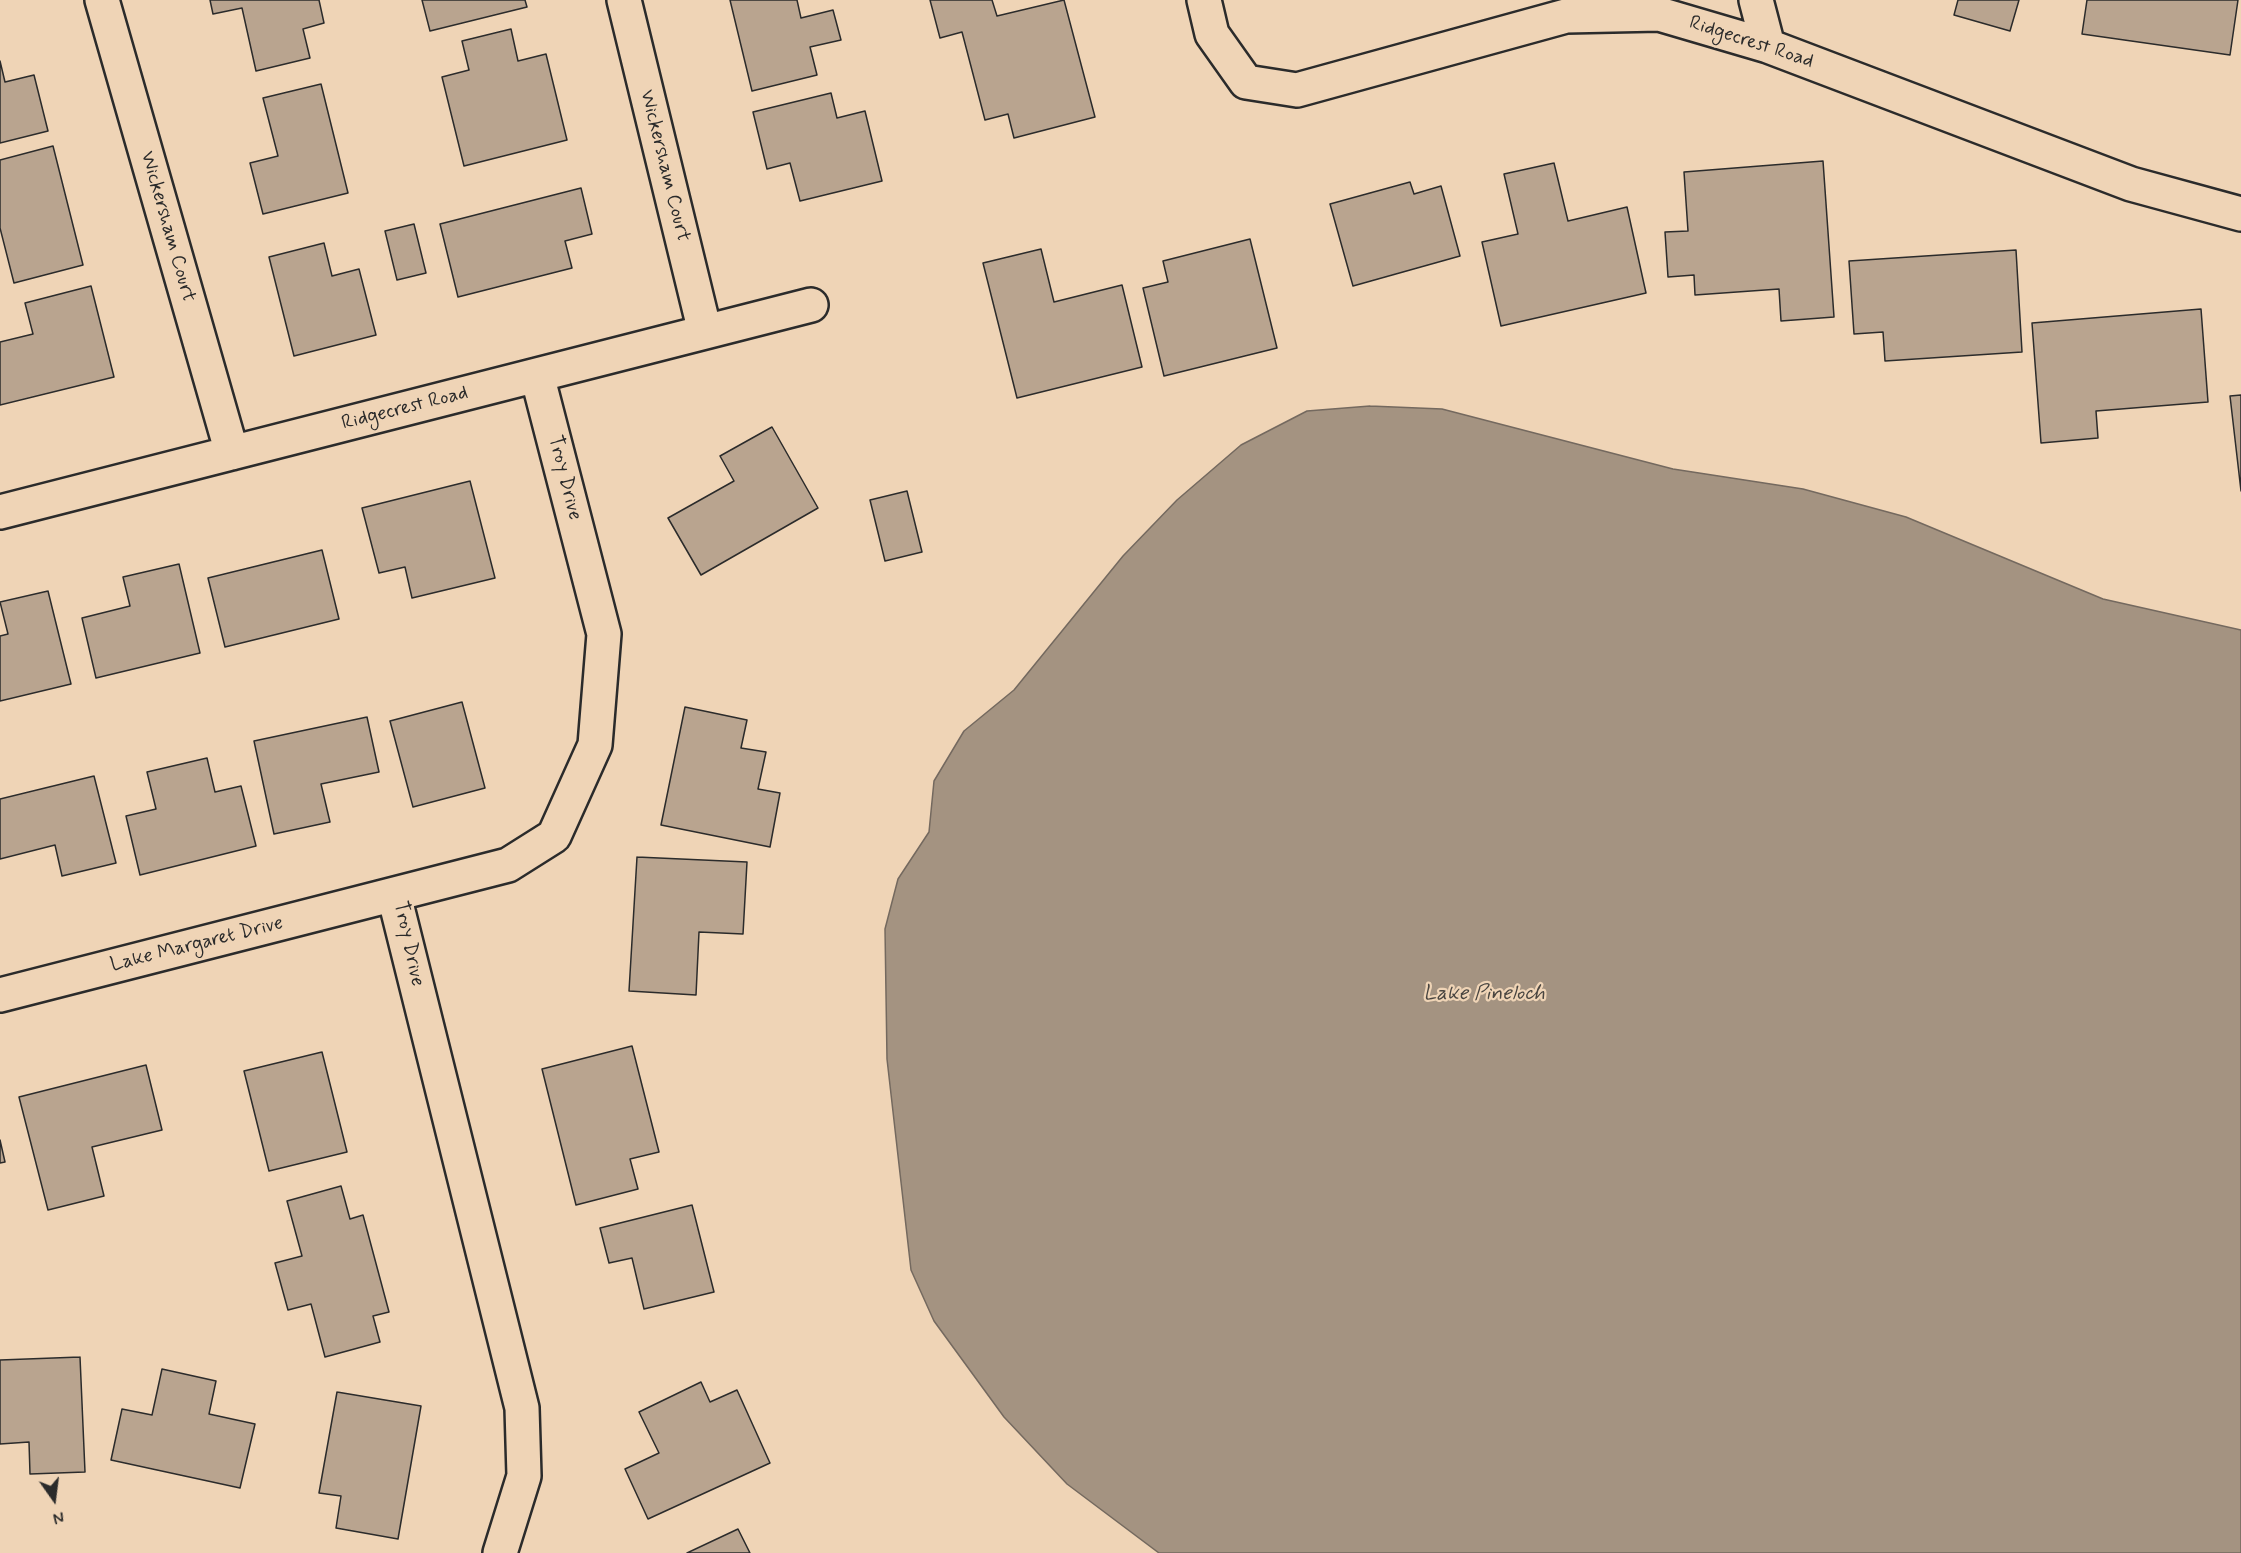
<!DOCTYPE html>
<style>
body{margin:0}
#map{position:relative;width:2241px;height:1553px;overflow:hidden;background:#efd4b6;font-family:Mynerve,sans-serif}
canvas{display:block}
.north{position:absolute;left:24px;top:1469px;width:60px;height:60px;-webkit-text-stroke:4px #efd4b6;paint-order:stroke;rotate:166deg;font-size:16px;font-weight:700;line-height:24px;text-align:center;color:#2b2b2b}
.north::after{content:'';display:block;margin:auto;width:21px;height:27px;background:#2b2b2b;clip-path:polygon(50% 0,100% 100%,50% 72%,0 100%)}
</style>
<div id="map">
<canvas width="2241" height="1553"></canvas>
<div class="north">N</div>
</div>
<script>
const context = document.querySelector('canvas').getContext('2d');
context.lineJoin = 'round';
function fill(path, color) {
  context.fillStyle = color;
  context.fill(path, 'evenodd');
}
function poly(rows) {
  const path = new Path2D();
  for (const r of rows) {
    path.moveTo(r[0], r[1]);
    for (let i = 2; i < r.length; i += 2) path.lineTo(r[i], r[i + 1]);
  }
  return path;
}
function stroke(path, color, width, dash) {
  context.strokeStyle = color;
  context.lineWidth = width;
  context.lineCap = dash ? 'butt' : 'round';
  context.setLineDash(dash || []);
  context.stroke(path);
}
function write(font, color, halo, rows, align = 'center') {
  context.font = font + ' Mynerve,sans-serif';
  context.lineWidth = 4.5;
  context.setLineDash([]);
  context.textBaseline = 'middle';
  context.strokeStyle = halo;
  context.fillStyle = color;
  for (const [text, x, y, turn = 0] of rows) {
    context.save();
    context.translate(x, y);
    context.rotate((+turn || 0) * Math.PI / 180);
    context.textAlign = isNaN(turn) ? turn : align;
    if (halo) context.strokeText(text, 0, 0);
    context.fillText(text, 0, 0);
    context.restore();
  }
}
const water = poly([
 [1370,406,1442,409,1673,469,1803,489,1906,517,2103,599,2241,630,2241,1553,1159,1553,1067,1484,1004,1417,934,1321,911,1270,887,1059,885,929,898,879,929,832,934,781,964,731,1014,690,1123,556,1177,500,1241,445,1307,411,1370,406]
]);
const building = poly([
 [210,0,319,0,324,23,303,29,310,58,256,71,242,8,213,14,210,0],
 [422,0,525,0,527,7,430,31,422,0],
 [730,0,797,0,801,18,833,10,841,40,810,47,817,75,752,91,730,0],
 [930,0,992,0,997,16,1064,0,1095,117,1014,138,1008,114,985,120,962,32,940,38,930,0],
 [1958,0,2019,0,2010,31,1954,15,1958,0],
 [2087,0,2238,0,2230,55,2082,34,2087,0],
 [511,29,518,61,546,54,567,140,464,166,442,77,469,70,462,41,511,29],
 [0,61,5,82,34,75,48,131,0,143,0,61],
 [321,84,348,193,263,214,250,163,278,156,263,98,321,84],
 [831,93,837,118,865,111,882,181,800,201,790,163,767,169,753,112,831,93],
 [53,146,83,265,14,283,0,228,0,160,53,146],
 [1823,161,1834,317,1781,321,1779,289,1695,295,1694,275,1668,277,1665,232,1688,231,1684,172,1823,161],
 [1554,163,1568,221,1627,207,1646,293,1501,326,1482,242,1518,234,1504,174,1554,163],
 [1410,182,1414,194,1441,186,1460,256,1353,286,1330,204,1410,182],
 [581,188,592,234,565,241,572,268,458,297,440,224,581,188],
 [414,224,426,273,397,280,385,231,414,224],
 [1250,239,1277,348,1164,376,1143,288,1168,282,1163,261,1250,239],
 [324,243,332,276,359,269,376,335,294,356,269,257,324,243],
 [1041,249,1054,302,1122,285,1142,367,1017,398,983,263,1041,249],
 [2016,250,2022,352,1885,361,1883,332,1854,334,1849,261,2016,250],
 [91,286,114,377,0,405,0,342,33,334,25,303,91,286],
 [2201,309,2208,402,2096,411,2098,438,2041,443,2032,323,2201,309],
 [2241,395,2241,491,2230,396,2241,395],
 [772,427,818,508,701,575,668,518,734,481,720,456,772,427],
 [470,481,495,578,412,598,405,567,379,573,362,508,470,481],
 [907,491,922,552,885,561,870,500,907,491],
 [322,550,339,619,225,647,208,578,322,550],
 [179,564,200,653,96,678,82,618,130,606,123,577,179,564],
 [48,591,71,684,0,701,0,636,8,634,0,602,48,591],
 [462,702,485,788,413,807,390,721,462,702],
 [685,707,747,720,741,748,766,752,758,789,780,793,770,847,661,825,685,707],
 [367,717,379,772,321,784,330,822,274,834,254,741,367,717],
 [207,758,215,792,241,786,256,846,140,875,126,816,156,809,147,772,207,758],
 [94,776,116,863,62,876,55,845,0,859,0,799,94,776],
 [637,857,747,862,743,934,699,932,696,995,629,991,637,857],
 [632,1046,659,1152,630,1159,638,1189,576,1205,542,1069,632,1046],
 [322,1052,347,1152,269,1171,244,1071,322,1052],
 [146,1065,162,1130,92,1147,104,1196,48,1210,19,1097,146,1065],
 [0,1140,5,1162,0,1163,0,1140],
 [341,1186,350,1219,363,1215,389,1312,373,1316,380,1342,325,1357,311,1304,288,1310,275,1263,302,1256,287,1201,341,1186],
 [692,1205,714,1292,644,1309,632,1258,609,1263,600,1228,692,1205],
 [80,1357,85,1472,30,1474,29,1442,0,1444,0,1360,80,1357],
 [162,1369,216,1381,209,1414,255,1424,240,1488,111,1460,122,1409,152,1415,162,1369],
 [701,1382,710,1402,737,1390,770,1463,648,1519,625,1469,659,1453,639,1412,701,1382],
 [337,1392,421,1406,398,1539,336,1528,341,1496,319,1493,337,1392],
 [738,1529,750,1553,687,1553,738,1529]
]);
const minor = poly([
 [102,0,232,453],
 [624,0,705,332],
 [1204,0,1212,34,1246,82,1297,90,1566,16,1659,14,1768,46,2131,184,2241,214],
 [1756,0,1768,46],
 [0,512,811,305],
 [394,895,522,1408,524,1476,500,1553],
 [0,995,508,865,554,836,595,745,604,634,537,375]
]);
const streetNames = [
 ["Ridgecrest Road",1751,43,18],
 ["Wickersham Court",664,166,76],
 ["Wickersham Court",167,227,74],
 ["Ridgecrest Road",405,409,-14],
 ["Troy Drive",564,478,76],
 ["Troy Drive",408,944,78],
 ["Lake Margaret Drive",197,945,-14]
];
const waterNames = [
 ["Lake Pineloch",1484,995]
];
fill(water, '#a49381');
stroke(water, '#74695f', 1.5);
fill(building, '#b9a48f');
stroke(building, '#2b2b2b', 1.5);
stroke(minor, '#2b2b2b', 38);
stroke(minor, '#efd4b6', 33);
write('20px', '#2b2b2b', '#efd4b6', streetNames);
write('italic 21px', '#494540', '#efd4b6', waterNames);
</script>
